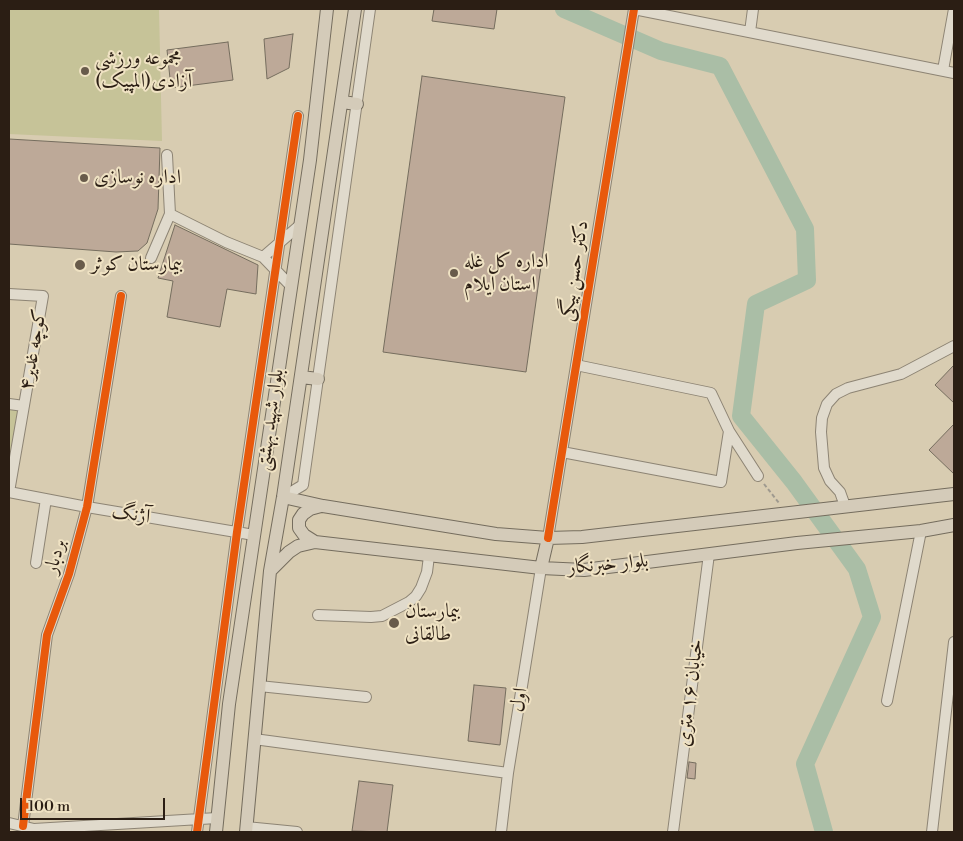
<!DOCTYPE html>
<meta charset="utf-8">
<style>
body{margin:0}
#map{position:relative;width:963px;height:841px;overflow:hidden;background:#d8ccb1;font-family:"Libre Bodoni",serif}
canvas{display:block}
.frame{position:absolute;inset:0;border:10px solid #2b1e14;pointer-events:none}
.scale{position:absolute;left:20px;top:798px;width:145px;height:22px;box-sizing:border-box;border:2px solid #2b1e14;border-top:0;padding-left:6px;font-size:15px;line-height:18px;white-space:nowrap;color:#2b1e14;-webkit-text-stroke:4px #efe2c3;paint-order:stroke}
</style>
<div id="map">
<canvas width="963" height="841"></canvas>
<div class="frame"></div>
<div class="scale">100 m</div>
</div>
<script>
const context = document.querySelector('canvas').getContext('2d');
context.lineJoin = 'round';
function fill(path, color) {
  context.fillStyle = color;
  context.fill(path, 'evenodd');
}
function poly(rows) {
  const path = new Path2D();
  for (const r of rows) {
    path.moveTo(r[0], r[1]);
    for (let i = 2; i < r.length; i += 2) path.lineTo(r[i], r[i + 1]);
  }
  return path;
}
function stroke(path, color, width, dash) {
  context.strokeStyle = color;
  context.lineWidth = width;
  context.lineCap = dash ? 'butt' : 'round';
  context.setLineDash(dash || []);
  context.stroke(path);
}
function write(font, color, halo, rows, align = 'center') {
  context.font = font + ' "Libre Bodoni",Amiri,serif';
  context.lineWidth = 4;
  context.setLineDash([]);
  context.textBaseline = 'middle';
  context.strokeStyle = halo;
  context.fillStyle = color;
  for (const [text, x, y, turn = 0] of rows) {
    context.save();
    context.translate(x, y);
    context.rotate((+turn || 0) * Math.PI / 180);
    context.textAlign = isNaN(turn) ? turn : align;
    if (halo) context.strokeText(text, 0, 0);
    context.fillText(text, 0, 0);
    context.restore();
  }
}
const green = poly([
 [9,9,159,9,162,141,9,134],
 [9,409,18,411,9,474]
]);
const river = poly([
 [564,9,661,51,720,66,805,229,807,280,756,304,741,416,794,482,857,569,872,617,805,764,824,832]
]);
const building = poly([
 [434,9,497,9,494,29,432,21,434,9],
 [293,34,289,68,267,79,264,39,293,34],
 [228,42,233,80,171,88,167,50,228,42],
 [422,76,565,97,526,372,383,352,422,76],
 [9,139,160,148,158,209,147,243,138,251,116,252,9,244,9,139],
 [175,225,258,265,256,294,227,289,220,327,167,317,173,281,158,278,175,225],
 [954,365,954,403,935,385,954,365],
 [954,424,954,474,929,450,954,424],
 [474,685,506,688,500,745,468,741,474,685],
 [689,762,696,763,695,779,687,778,689,762],
 [359,781,393,785,387,832,352,831,359,781]
]);
const path = poly([
 [764,484,779,503]
]);
const minor = poly([
 [634,9,954,73],
 [750,32,753,9],
 [943,70,954,9],
 [170,214,226,242,263,257,290,285],
 [263,257,300,225],
 [151,258,170,214,167,155],
 [9,294,43,296,9,492,87,507,254,535],
 [576,365,711,393,729,431,758,476],
 [9,404,24,406],
 [562,452,721,482,729,431],
 [283,497,303,485,370,9],
 [845,506,840,492,830,481,824,468,821,432,822,418,827,404,836,394,848,388,901,374,954,346],
 [548,538,634,9],
 [36,563,46,499],
 [318,615,371,617,382,616,409,602,416,596,421,588,427,572,429,556],
 [259,686,366,697],
 [887,701,921,531],
 [254,739,508,773],
 [9,823,34,829,217,818],
 [23,826,47,635,69,574,87,507,121,296],
 [246,827,297,832],
 [197,832,237,532,298,116],
 [501,832,508,773,541,568],
 [673,832,709,554],
 [932,832,954,642]
]);
const major = poly([
 [342,102,357,104],
 [301,377,318,379],
 [283,497,323,506,496,534,548,538,582,537,954,494],
 [315,542,304,535,299,528,299,520,303,514,310,509,321,506],
 [541,568,548,538],
 [270,571,289,552,298,546,315,542,541,568,584,570,797,543,921,531,954,525],
 [216,832,229,704,310,160,327,9],
 [246,832,270,571,283,497,355,9]
]);
const cycleway = poly([
 [548,538,634,9],
 [23,826,47,635,69,574,87,507,121,296],
 [197,832,237,532,298,116]
]);
const markers = [
 [85,71,5,"#685b4b"],
 [84,178,5,"#685b4b"],
 [80,265,6,"#685b4b"],
 [454,273,5,"#685b4b"],
 [394,623,6,"#685b4b"]
];
const poiNames = [
 ["مجموعه ورزشی",95,59],
 ["آزادی(المپیک)",95,82],
 ["اداره نوسازی",94,178],
 ["اداره کل غله",464,262],
 ["استان ایلام",464,285],
 ["بیمارستان کوثر",91,265],
 ["بیمارستان",405,612],
 ["طالقانی",405,635]
];
const streetNames = [
 ["دکتر حسن بیگی",575,271,-81],
 ["کوچه غدیر۴",34,350,-80],
 ["بلوار شهید بهشتی",271,420,-82],
 ["آژنگ",131,515,9],
 ["بردبار",56,557,-74],
 ["بلوار خبرنگار",608,565,-5],
 ["خیابان ۱۶ متری",691,693,-83],
 ["اول",520,700,-81]
];
fill(green, '#c6c398');
stroke(river, '#aabea6', 18);
fill(building, '#bda998');
stroke(building, '#756d5e', 1);
stroke(minor, '#8d8474', 12);
stroke(major, '#756d5e', 14);
stroke(path, '#9f9a8f', 2, [4, 2.5]);
stroke(minor, '#e0dacc', 10);
stroke(major, '#d4cbb9', 12);
stroke(cycleway, '#e8590c', 8);
for (const [x, y, r, color] of markers) {
  const dot = new Path2D();
  dot.arc(x, y, r, 0, 2 * Math.PI);
  context.fillStyle = color;
  context.fill(dot);
  stroke(dot, '#efe2c3', 2);
}
write('20px', '#2b1e14', '#efe2c3', poiNames, 'left');
write('20px', '#2b1e14', '#efe2c3', streetNames);
</script>
